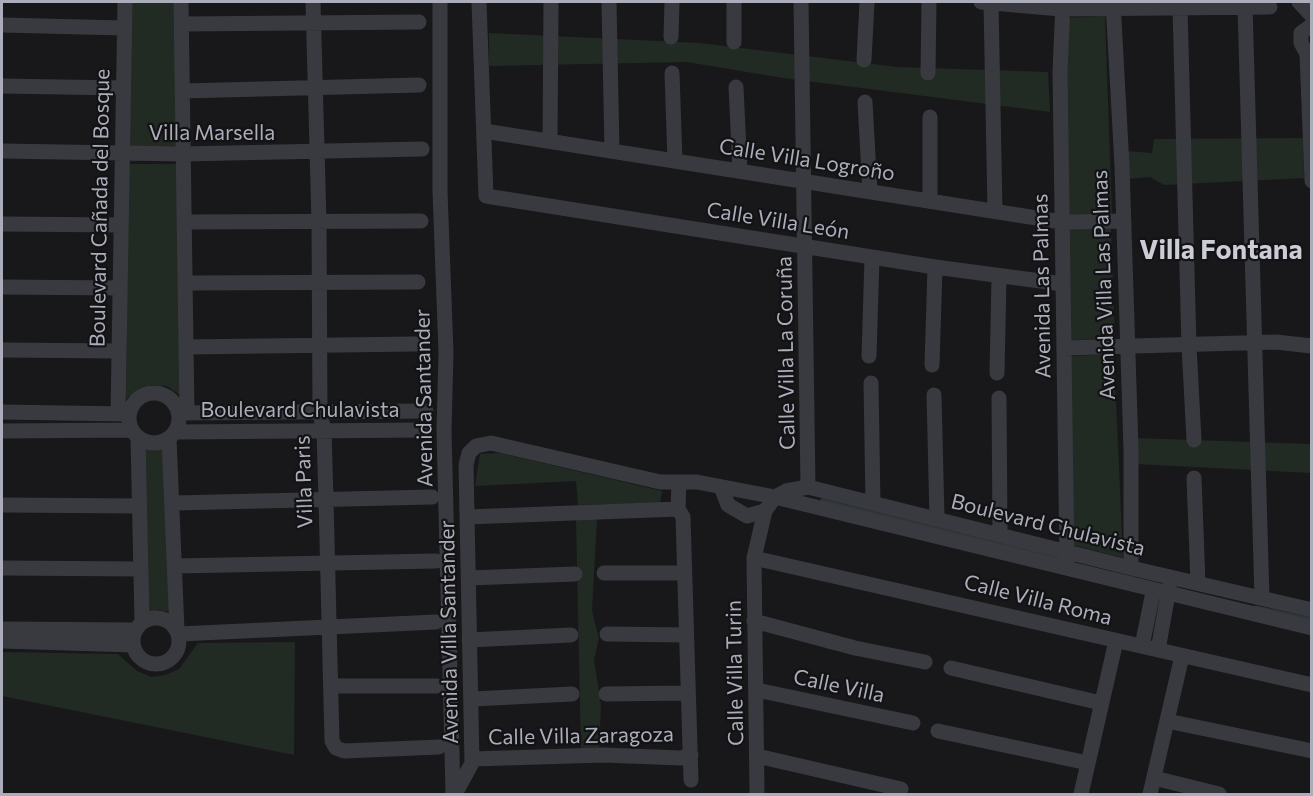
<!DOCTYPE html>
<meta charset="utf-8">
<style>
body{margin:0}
#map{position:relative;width:1313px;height:796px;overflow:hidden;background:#18181a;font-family:Commissioner,sans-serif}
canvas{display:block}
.frame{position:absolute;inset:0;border:3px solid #abaeba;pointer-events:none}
</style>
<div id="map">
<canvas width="1313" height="796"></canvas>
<div class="frame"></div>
</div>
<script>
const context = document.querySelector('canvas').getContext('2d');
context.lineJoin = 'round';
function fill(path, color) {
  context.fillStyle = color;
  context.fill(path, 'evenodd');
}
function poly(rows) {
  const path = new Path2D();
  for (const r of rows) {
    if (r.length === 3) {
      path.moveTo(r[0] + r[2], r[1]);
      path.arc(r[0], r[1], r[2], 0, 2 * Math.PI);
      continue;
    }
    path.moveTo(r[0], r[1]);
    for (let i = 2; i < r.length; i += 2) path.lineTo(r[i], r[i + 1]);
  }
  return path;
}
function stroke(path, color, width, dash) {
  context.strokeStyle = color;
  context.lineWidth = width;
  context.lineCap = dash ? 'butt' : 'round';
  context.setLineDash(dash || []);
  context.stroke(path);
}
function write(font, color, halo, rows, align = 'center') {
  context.font = font + ' Commissioner,sans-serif';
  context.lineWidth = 4.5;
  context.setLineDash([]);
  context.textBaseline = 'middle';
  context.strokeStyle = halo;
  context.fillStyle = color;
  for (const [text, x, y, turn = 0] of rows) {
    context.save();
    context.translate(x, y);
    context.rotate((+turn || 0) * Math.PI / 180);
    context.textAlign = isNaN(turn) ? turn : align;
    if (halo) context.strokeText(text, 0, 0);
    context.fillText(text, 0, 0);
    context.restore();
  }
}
const green = poly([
 [130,2,175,2,178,146,128,146],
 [1105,16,1112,214,1065,214,1066,18],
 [489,33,700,43,897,67,1048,72,1050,112,783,78,687,62,489,66],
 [1303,138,1304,178,1164,185,1150,177,1126,179,1126,151,1152,153,1154,139],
 [128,164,178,164,180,395,167,386,152,385,138,390,126,399],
 [1069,228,1111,228,1115,339,1068,340],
 [1114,354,1123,558,1073,545,1070,356],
 [1134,438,1311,444,1311,473,1136,464],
 [144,450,167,450,171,612,159,610,145,613],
 [500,453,662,491,660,503,578,505,576,481,475,486,480,454],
 [597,518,592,611,599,638,594,660,601,705,599,751,581,752,576,520],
 [295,642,294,755,2,696,2,652,118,654,137,671,152,677,165,675,179,669,198,643]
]);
const stream = poly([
 [822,500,1061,559],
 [1256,607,1312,619]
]);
const minor = poly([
 [181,2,187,413],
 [313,2,319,222,320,413,324,431,326,500,332,741,336,748,344,751,439,747],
 [440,2,440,191,446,353,444,430,453,794],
 [479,2,486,196,935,267,1063,284],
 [609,2,612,151],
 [801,2,808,487],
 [981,2,1061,9,1270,7],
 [1063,2,1060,72,1067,561],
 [1113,2,1122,166,1131,449,1131,568],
 [1299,2,1312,16],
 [991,3,995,211],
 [1245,6,1262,598],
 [1180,8,1189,346,1194,440],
 [182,24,419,22],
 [2,25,124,28],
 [1312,25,1301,33,1301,43,1307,54,1312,181],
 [671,37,672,2],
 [734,42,734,2],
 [864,60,867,2],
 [672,73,675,161],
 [928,73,929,2],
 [2,86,123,88],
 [736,87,740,171],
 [182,91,419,85],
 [865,102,870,192],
 [930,117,930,201],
 [484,131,1062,222,1124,221],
 [550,141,551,2],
 [2,151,183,154,422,149],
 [184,222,421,221],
 [2,224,121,225],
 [185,283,418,282],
 [2,287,120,288],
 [186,347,416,344],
 [1064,348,1276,342,1312,346],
 [2,350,119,351],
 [869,356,872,257],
 [932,365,935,267],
 [997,373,999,277],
 [871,383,873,503],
 [154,418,25],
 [934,395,937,518],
 [999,398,1000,533],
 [2,412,127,414],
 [179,413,426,411],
 [118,414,125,2],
 [2,431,131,430],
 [175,432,426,430],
 [138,438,142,622],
 [169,438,177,630],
 [1194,478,1198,583],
 [679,482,678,509,683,517,691,780],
 [722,489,728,505,747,516,765,511,775,497,786,491,808,487,1131,568,1312,610],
 [174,503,432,497],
 [2,505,139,506],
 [467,517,678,509],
 [754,558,1312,685],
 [175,566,436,561],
 [2,568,141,569],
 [604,573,684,573],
 [469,578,575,574],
 [156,641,23],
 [754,621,855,648,925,662],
 [2,629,135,630],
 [179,634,436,622],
 [607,634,686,635],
 [469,640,571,635],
 [2,641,133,645],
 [1142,646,1153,592],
 [1158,650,1169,588],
 [951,668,1101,703],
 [331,686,437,686],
 [757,690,913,723],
 [606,694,688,693],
 [473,699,572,694],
 [1167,721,1312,751],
 [938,731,1088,763],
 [757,756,901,789],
 [472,759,603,755,681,758,691,755],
 [1154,778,1219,794],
 [455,794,472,763,466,465,469,453,476,446,491,443,660,482,697,482,775,497,1312,628],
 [757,794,754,558,765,511],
 [1081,794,1116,641],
 [1150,794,1182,656]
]);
const streetNames = [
 ["Villa Marsella",212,133],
 ["Calle Villa Logroño",807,160,9],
 ["Boulevard Cañada del Bosque",100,208,-89],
 ["Calle Villa León",778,221,9],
 ["Avenida Villa Las Palmas",1104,285,-92],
 ["Avenida Las Palmas",1042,286,-91],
 ["Calle Villa La Coruña",786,353,-91],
 ["Avenida Santander",424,398,-91],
 ["Boulevard Chulavista",300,410],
 ["Villa Paris",304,482,-92],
 ["Boulevard Chulavista",1048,525,14],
 ["Calle Villa Roma",1038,600,14],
 ["Avenida Villa Santander",449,632,-91],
 ["Calle Villa Turin",735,673,-91],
 ["Calle Villa",839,686,12],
 ["Calle Villa Zaragoza",581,736,-1]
];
const districtNames = [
 ["Villa Fontana",1221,250]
];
fill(green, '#222a24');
stroke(stream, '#2e363e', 3);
stroke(minor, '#393a3f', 15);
write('21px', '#abaeba', '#131315', streetNames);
write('bold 27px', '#cccdd6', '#131315', districtNames);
</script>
